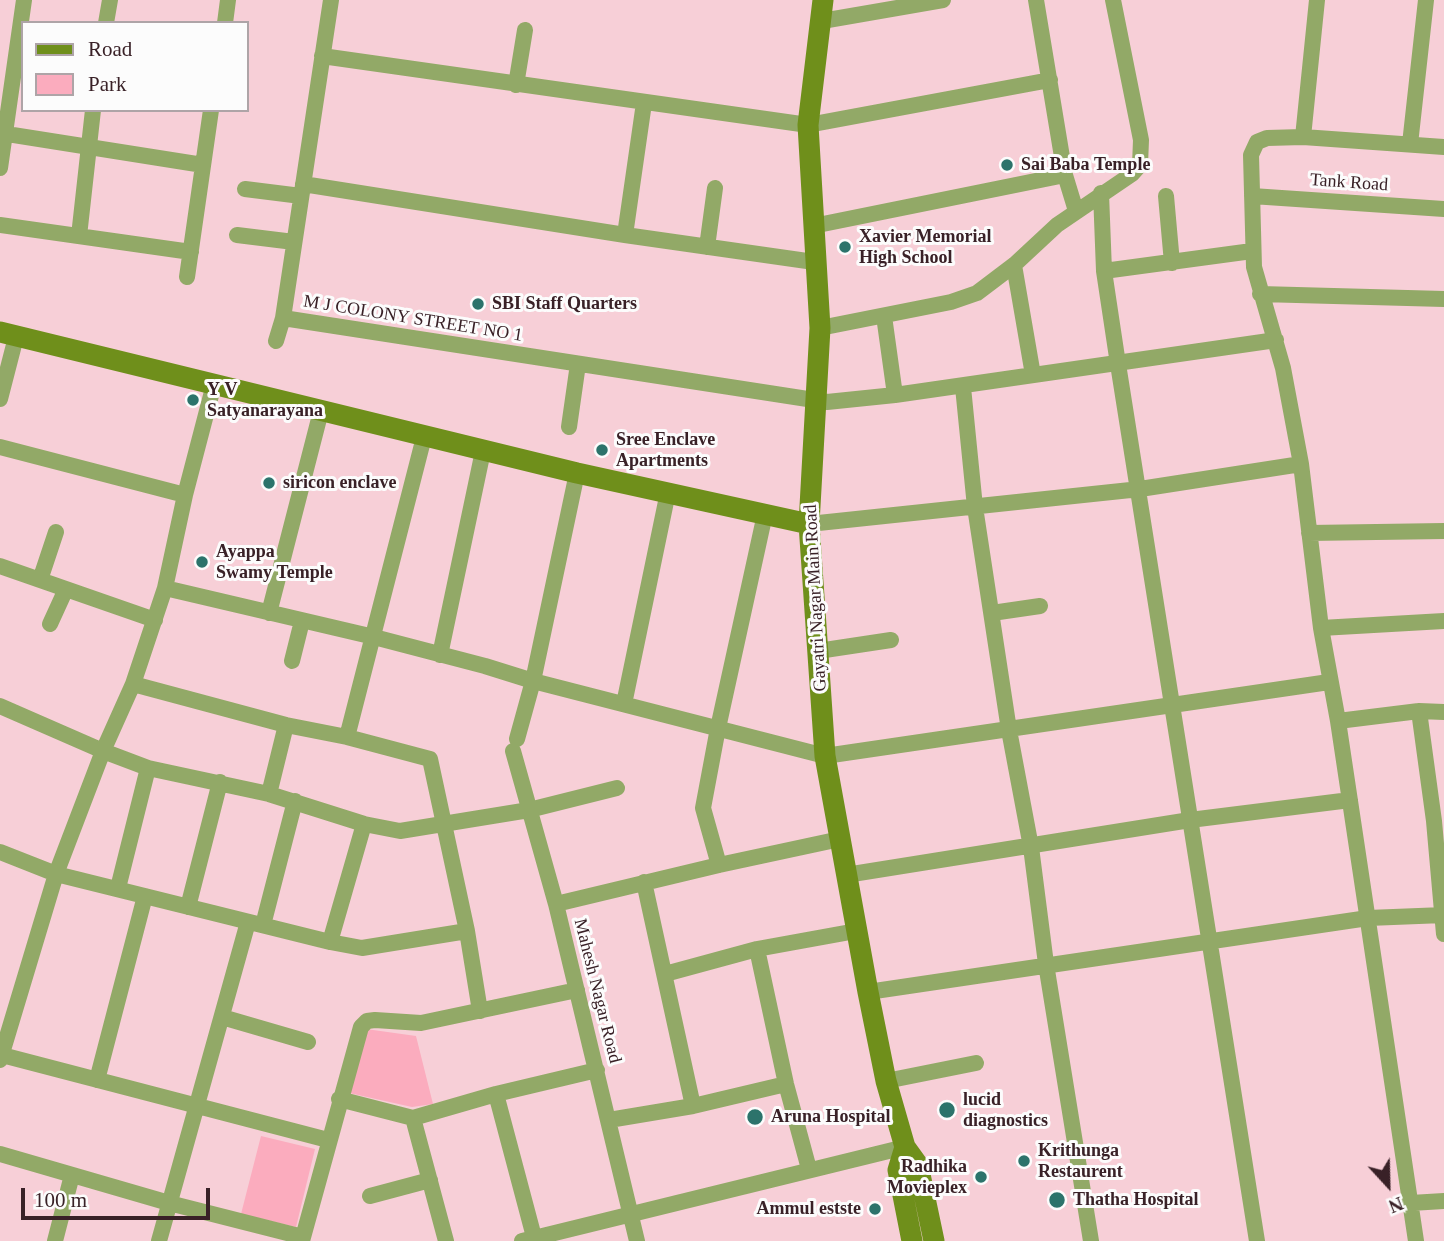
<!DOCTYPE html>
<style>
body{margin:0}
#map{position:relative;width:1444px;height:1241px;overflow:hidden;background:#f7cfd7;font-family:Georgia,serif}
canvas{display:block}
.legend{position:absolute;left:21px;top:21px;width:228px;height:91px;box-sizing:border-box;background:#fcfcfc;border:2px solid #aea4a7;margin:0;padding:9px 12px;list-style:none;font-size:21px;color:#392127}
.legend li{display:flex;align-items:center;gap:14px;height:35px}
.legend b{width:35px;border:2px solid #aea4a7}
.north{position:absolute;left:1353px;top:1150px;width:70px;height:70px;-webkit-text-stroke:5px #fcfcfc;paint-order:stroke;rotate:158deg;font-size:19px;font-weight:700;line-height:28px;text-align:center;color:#392127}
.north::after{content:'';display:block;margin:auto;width:24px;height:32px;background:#392127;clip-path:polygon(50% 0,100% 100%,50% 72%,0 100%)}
.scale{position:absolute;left:21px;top:1188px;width:189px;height:32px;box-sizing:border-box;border:4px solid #392127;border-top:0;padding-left:9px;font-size:21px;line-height:24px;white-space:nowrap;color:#392127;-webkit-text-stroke:5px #fcfcfc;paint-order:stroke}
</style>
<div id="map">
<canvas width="1444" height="1241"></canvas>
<ul class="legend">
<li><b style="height:9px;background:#6f8f1b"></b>Road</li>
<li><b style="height:19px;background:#fbacbe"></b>Park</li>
</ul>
<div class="north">N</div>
<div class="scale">100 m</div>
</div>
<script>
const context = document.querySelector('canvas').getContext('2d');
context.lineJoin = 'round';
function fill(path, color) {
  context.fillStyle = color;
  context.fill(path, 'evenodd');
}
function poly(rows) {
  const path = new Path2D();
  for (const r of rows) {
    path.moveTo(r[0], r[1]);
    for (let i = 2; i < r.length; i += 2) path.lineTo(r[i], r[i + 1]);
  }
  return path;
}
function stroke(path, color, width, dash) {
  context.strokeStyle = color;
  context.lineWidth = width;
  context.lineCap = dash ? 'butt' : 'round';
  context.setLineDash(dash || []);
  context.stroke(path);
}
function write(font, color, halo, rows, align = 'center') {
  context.font = font + ' Georgia,serif';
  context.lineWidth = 6;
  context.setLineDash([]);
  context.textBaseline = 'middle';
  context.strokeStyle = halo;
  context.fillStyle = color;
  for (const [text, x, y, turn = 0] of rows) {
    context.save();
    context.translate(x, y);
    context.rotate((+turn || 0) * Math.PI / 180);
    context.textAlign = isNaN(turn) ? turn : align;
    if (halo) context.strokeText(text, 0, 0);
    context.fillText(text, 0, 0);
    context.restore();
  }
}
const green = poly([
 [366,1029,416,1036,433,1104,412,1107,349,1093],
 [261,1136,315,1149,296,1227,241,1214]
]);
const street = poly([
 [331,0,283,318,827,402,895,395],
 [1036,0,1065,175,1076,211],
 [822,21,943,0],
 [106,23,110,0],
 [225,23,228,0],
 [322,56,808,125,1050,80],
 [516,85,525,30],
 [0,133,203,165],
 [1303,137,1317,0],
 [1410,144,1426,0],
 [0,168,24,0],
 [303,184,625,235,814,262],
 [245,189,301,196],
 [1101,193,1104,271,1118,364,1257,1241],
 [1166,196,1172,263],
 [1252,196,1444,209],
 [0,225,191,252],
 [813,226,1065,175],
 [237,235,294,242],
 [625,235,644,103],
 [79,236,93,110],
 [707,247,715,188],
 [1014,265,1033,375],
 [1104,271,1252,251],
 [187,277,211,110],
 [1260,294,1444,299],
 [884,316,895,395,1276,340],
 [820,328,951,302,977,293,1014,265,1057,225,1132,174,1140,165,1141,140,1113,0],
 [276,341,283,318],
 [963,387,975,507,1009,730,1031,847,1046,964,1091,1241],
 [0,399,16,337],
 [569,427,578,364],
 [0,447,185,495],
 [809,524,1140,489,1301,464],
 [1309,533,1444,531],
 [0,566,155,620],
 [40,580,56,532],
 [165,588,374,637,485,666,533,681,825,756,1329,682],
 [269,613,321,411],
 [992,613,1040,606],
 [50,624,66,589],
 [1321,628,1444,621],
 [818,651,891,640],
 [440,655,483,451],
 [292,661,302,621],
 [133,684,286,725,347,737,430,759,467,931,480,1011],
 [624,704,668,492],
 [0,706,103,751,148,768,269,794,364,824,400,831,529,810,617,788],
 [1419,711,1434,821,1444,934],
 [1338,721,1419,711,1444,712],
 [347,737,424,437],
 [517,739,533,681,577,473],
 [513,751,556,904,637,1241],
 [269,794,286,725],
 [0,852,56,874,330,942,362,948,467,931],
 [719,865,703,808,718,728,765,514],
 [846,875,1190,820,1350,800],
 [644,882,693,1106],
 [118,888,148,768],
 [556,904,719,865,840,839],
 [188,907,220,782],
 [263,925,295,801],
 [330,942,364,824],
 [757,949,786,1084,809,1169],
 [665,974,757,949,856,931],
 [868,992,1368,918,1444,915],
 [222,1017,308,1042],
 [2,1055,328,1140],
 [0,1060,56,874,103,751,133,684,165,588,185,495,214,384],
 [97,1080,145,896],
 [886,1081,976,1063],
 [496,1094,534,1237],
 [339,1099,413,1118,496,1094,597,1070],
 [413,1118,446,1241],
 [609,1120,693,1106,786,1084],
 [0,1154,169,1203,303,1237],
 [370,1196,430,1180],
 [1411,1203,1444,1201],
 [55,1241,72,1175],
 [159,1241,248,922],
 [302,1241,361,1027,367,1021,375,1020,421,1023,577,990],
 [522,1241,905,1147],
 [1416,1241,1338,721,1321,628,1301,464,1283,368,1254,267,1251,155,1257,142,1267,138,1303,137,1444,147]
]);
const secondary = poly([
 [823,0,808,125,820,328,809,524,825,756,868,992,886,1081,905,1147,918,1165,934,1241],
 [0,332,577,473,809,524],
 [905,1147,898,1170,912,1241]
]);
const markers = [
 [1007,165,7,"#2c736b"],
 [845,247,7,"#2c736b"],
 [478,304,7,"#2c736b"],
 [193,400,7,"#2c736b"],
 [602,450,7,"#2c736b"],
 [269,483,7,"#2c736b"],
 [202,562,7,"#2c736b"],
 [947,1110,9,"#2c736b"],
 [755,1117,9,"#2c736b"],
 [1024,1161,7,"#2c736b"],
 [981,1177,7,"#2c736b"],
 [1057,1200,9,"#2c736b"],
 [875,1209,7,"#2c736b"]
];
const poiNames = [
 ["Sai Baba Temple",1021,165],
 ["Xavier Memorial",859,237],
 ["High School",859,258],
 ["SBI Staff Quarters",492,304],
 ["Y V",207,390],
 ["Satyanarayana",207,411],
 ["Sree Enclave",616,440],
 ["Apartments",616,461],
 ["siricon enclave",283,483],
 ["Ayappa",216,552],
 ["Swamy Temple",216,573],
 ["lucid",963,1100],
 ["diagnostics",963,1121],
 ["Aruna Hospital",771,1117],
 ["Krithunga",1038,1151],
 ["Restaurent",1038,1172],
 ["Radhika",967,1167,"right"],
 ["Movieplex",967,1188,"right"],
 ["Thatha Hospital",1073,1200],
 ["Ammul estste",861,1209,"right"]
];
const streetNames = [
 ["Tank Road",1349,183,4],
 ["M J COLONY STREET NO 1",413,319,9],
 ["Gayatri Nagar Main Road",816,598,-93],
 ["Mahesh Nagar Road",597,991,76]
];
fill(green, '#fbacbe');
stroke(street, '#92a967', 16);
stroke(secondary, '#6f8f1b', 21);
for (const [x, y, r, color] of markers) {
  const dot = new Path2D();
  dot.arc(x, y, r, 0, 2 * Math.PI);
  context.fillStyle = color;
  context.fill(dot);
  stroke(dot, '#fcfcfc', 2.5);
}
write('bold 18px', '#392127', '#fcfcfc', poiNames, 'left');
write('18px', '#392127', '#fcfcfc', streetNames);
</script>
